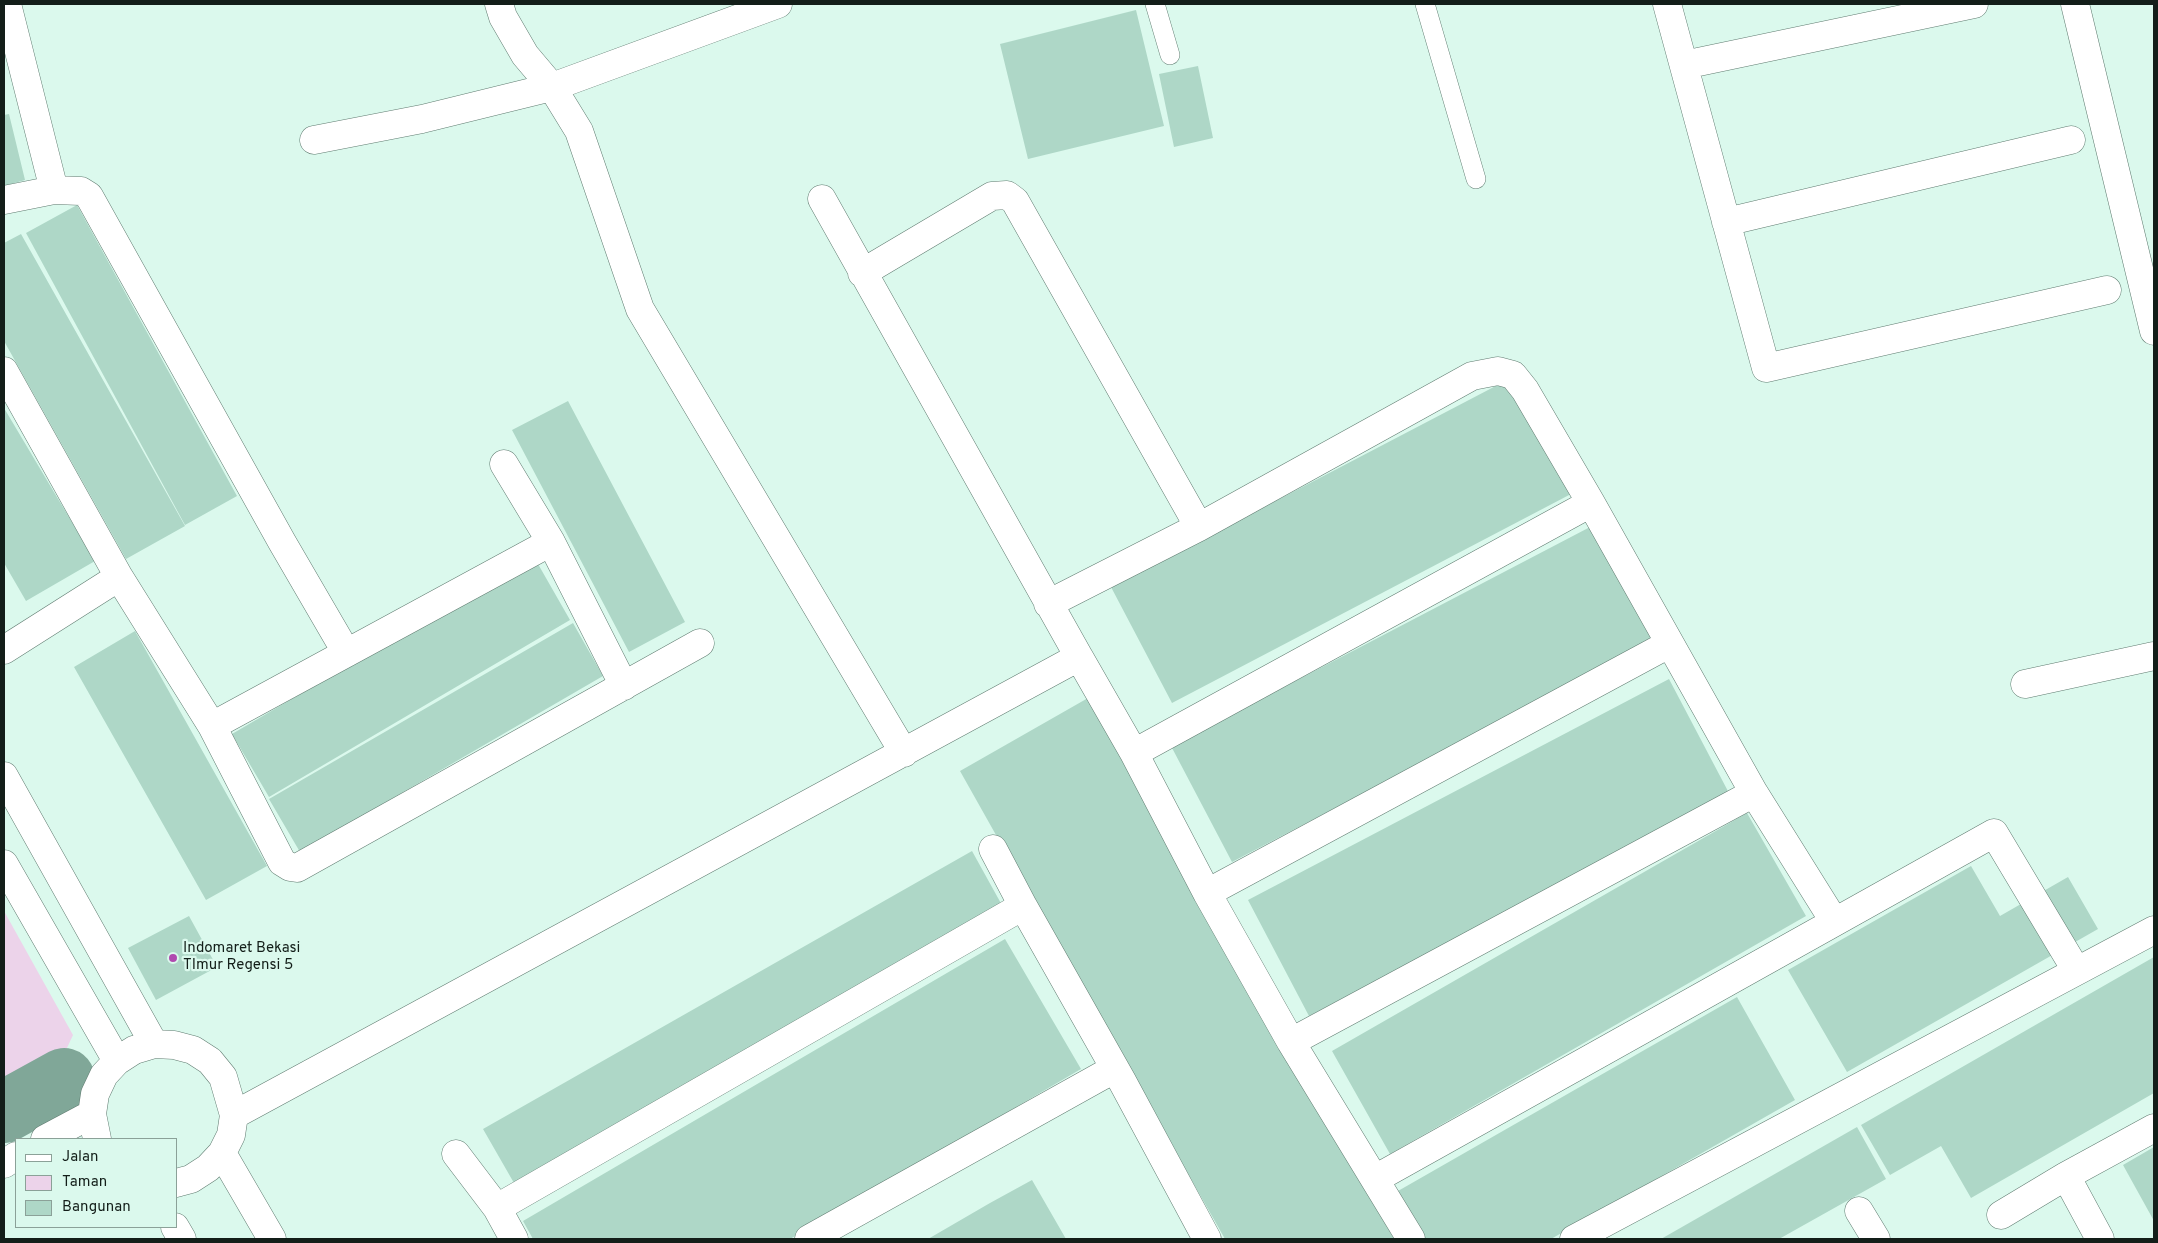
<!DOCTYPE html>
<style>
body{margin:0}
#map{position:relative;width:2158px;height:1243px;overflow:hidden;background:#dbf9ed;font-family:Overpass,sans-serif}
canvas{display:block}
.frame{position:absolute;inset:0;border:5px solid #131e19;pointer-events:none}
.legend{position:absolute;left:15px;top:1138px;width:162px;height:90px;box-sizing:border-box;background:#dbf9ed;border:1px solid #8ba198;margin:0;padding:6px 9px;list-style:none;font-size:15px;color:#131e19}
.legend li{display:flex;align-items:center;gap:10px;height:25px}
.legend b{width:25px;border:1px solid #8ba198}
</style>
<div id="map">
<canvas width="2158" height="1243"></canvas>
<div class="frame"></div>
<ul class="legend">
<li><b style="height:6px;background:#fff"></b>Jalan</li>
<li><b style="height:14px;background:#ecd3ea"></b>Taman</li>
<li><b style="height:14px;background:#aed7c7"></b>Bangunan</li>
</ul>
</div>
<script>
const context = document.querySelector('canvas').getContext('2d');
context.lineJoin = 'round';
function fill(path, color) {
  context.fillStyle = color;
  context.fill(path, 'evenodd');
}
function poly(rows) {
  const path = new Path2D();
  for (const r of rows) {
    path.moveTo(r[0], r[1]);
    for (let i = 2; i < r.length; i += 2) path.lineTo(r[i], r[i + 1]);
  }
  return path;
}
function stroke(path, color, width, dash) {
  context.strokeStyle = color;
  context.lineWidth = width;
  context.lineCap = dash ? 'butt' : 'round';
  context.setLineDash(dash || []);
  context.stroke(path);
}
function write(font, color, halo, rows, align = 'center') {
  context.font = font + ' Overpass,sans-serif';
  context.lineWidth = 4.5;
  context.setLineDash([]);
  context.textBaseline = 'middle';
  context.strokeStyle = halo;
  context.fillStyle = color;
  for (const [text, x, y, turn = 0] of rows) {
    context.save();
    context.translate(x, y);
    context.rotate((+turn || 0) * Math.PI / 180);
    context.textAlign = isNaN(turn) ? turn : align;
    if (halo) context.strokeText(text, 0, 0);
    context.fillText(text, 0, 0);
    context.restore();
  }
}
const green = poly([
 [4,911,73,1035,58,1067,4,1094]
]);
const river = poly([
 [4,1112,64,1079]
]);
const building = poly([
 [1136,10,1164,126,1028,159,1000,44],
 [1198,66,1213,138,1174,147,1159,74],
 [9,114,25,180,4,186,4,115],
 [77,205,237,496,185,525,26,233],
 [21,234,185,526,126,559,4,341,4,243],
 [1511,378,1571,494,1172,703,1111,587],
 [568,401,685,622,629,652,512,430],
 [4,408,95,561,26,601,4,563],
 [1592,526,1653,641,1232,862,1171,746],
 [534,557,570,620,269,797,232,734],
 [573,623,603,676,300,852,269,799],
 [135,631,267,866,206,900,74,667],
 [1669,679,1730,795,1309,1016,1248,900],
 [1088,698,1314,1097,1394,1239,1225,1239,1032,899,960,771],
 [1747,813,1806,916,1390,1154,1332,1051],
 [972,851,1003,907,514,1183,483,1129],
 [1971,866,2000,916,2068,877,2098,929,1847,1072,1788,970],
 [189,916,217,967,156,1000,128,948],
 [1005,939,1081,1069,790,1239,533,1239,523,1221],
 [2154,957,2154,1093,1971,1198,1941,1146,1890,1175,1861,1125],
 [1737,997,1795,1100,1551,1239,1425,1239,1398,1191],
 [1857,1127,1886,1179,1779,1239,1661,1239],
 [2154,1147,2154,1221,2123,1165],
 [1032,1180,1066,1239,928,1239,990,1203]
]);
const lane = poly([
 [1155,4,1170,55],
 [1425,4,1476,179]
]);
const street = poly([
 [7,4,54,190],
 [499,4,503,17,525,55,552,87,579,131,640,309,904,753],
 [1667,4,1766,368,2107,290],
 [2075,4,2154,331],
 [1684,65,1974,4],
 [314,140,422,119,552,87,778,4],
 [4,200,54,190,81,191,89,196,282,542,346,652],
 [1726,222,2071,140],
 [862,273,992,196,1007,195,1015,201,1199,527],
 [4,371,119,577],
 [504,464,551,542],
 [1048,604,1199,527,1472,376,1498,371,1513,375,1525,390,1591,503,1754,793,1291,1042],
 [4,650,119,577,212,726,282,862,290,867,297,868,700,643],
 [1079,657,1134,753,1207,893,1291,1042,1411,1239],
 [2025,684,2154,656],
 [212,726,551,542,624,686],
 [1134,753,1591,503],
 [4,776,154,1044],
 [1754,793,1834,921],
 [4,864,117,1061],
 [1207,893,1669,644],
 [1023,906,1122,1081,1207,1239],
 [234,1115,1079,657,822,199],
 [45,1139,92,1114],
 [97,1139,92,1114,95,1094,104,1075,117,1061,134,1050,154,1044,174,1045,193,1050,210,1061,223,1077,234,1115,231,1135,222,1153,208,1168,191,1179,176,1183],
 [222,1153,272,1239],
 [456,1154,497,1208,514,1239],
 [4,1164,16,1156],
 [2066,1176,2100,1239],
 [1375,1179,1994,833,2076,970],
 [497,1208,1023,906,993,849],
 [1859,1211,1876,1239],
 [2001,1215,2066,1176,2154,1128],
 [175,1227,182,1239],
 [809,1239,1114,1069],
 [1574,1239,2154,930]
]);
const markers = [
 [173,958,5,"#b04aaf"]
];
const poiNames = [
 ["Indomaret Bekasi",183,949],
 ["TImur Regensi 5",183,966]
];
fill(green, '#ecd3ea');
stroke(river, '#80a798', 62);
fill(building, '#aed7c7');
stroke(lane, '#607c71', 20);
stroke(street, '#607c71', 29);
stroke(lane, '#fff', 19);
stroke(street, '#fff', 28);
for (const [x, y, r, color] of markers) {
  const dot = new Path2D();
  dot.arc(x, y, r, 0, 2 * Math.PI);
  context.fillStyle = color;
  context.fill(dot);
  stroke(dot, '#dbf9ed', 2);
}
write('15px', '#131e19', '#dbf9ed', poiNames, 'left');
</script>
